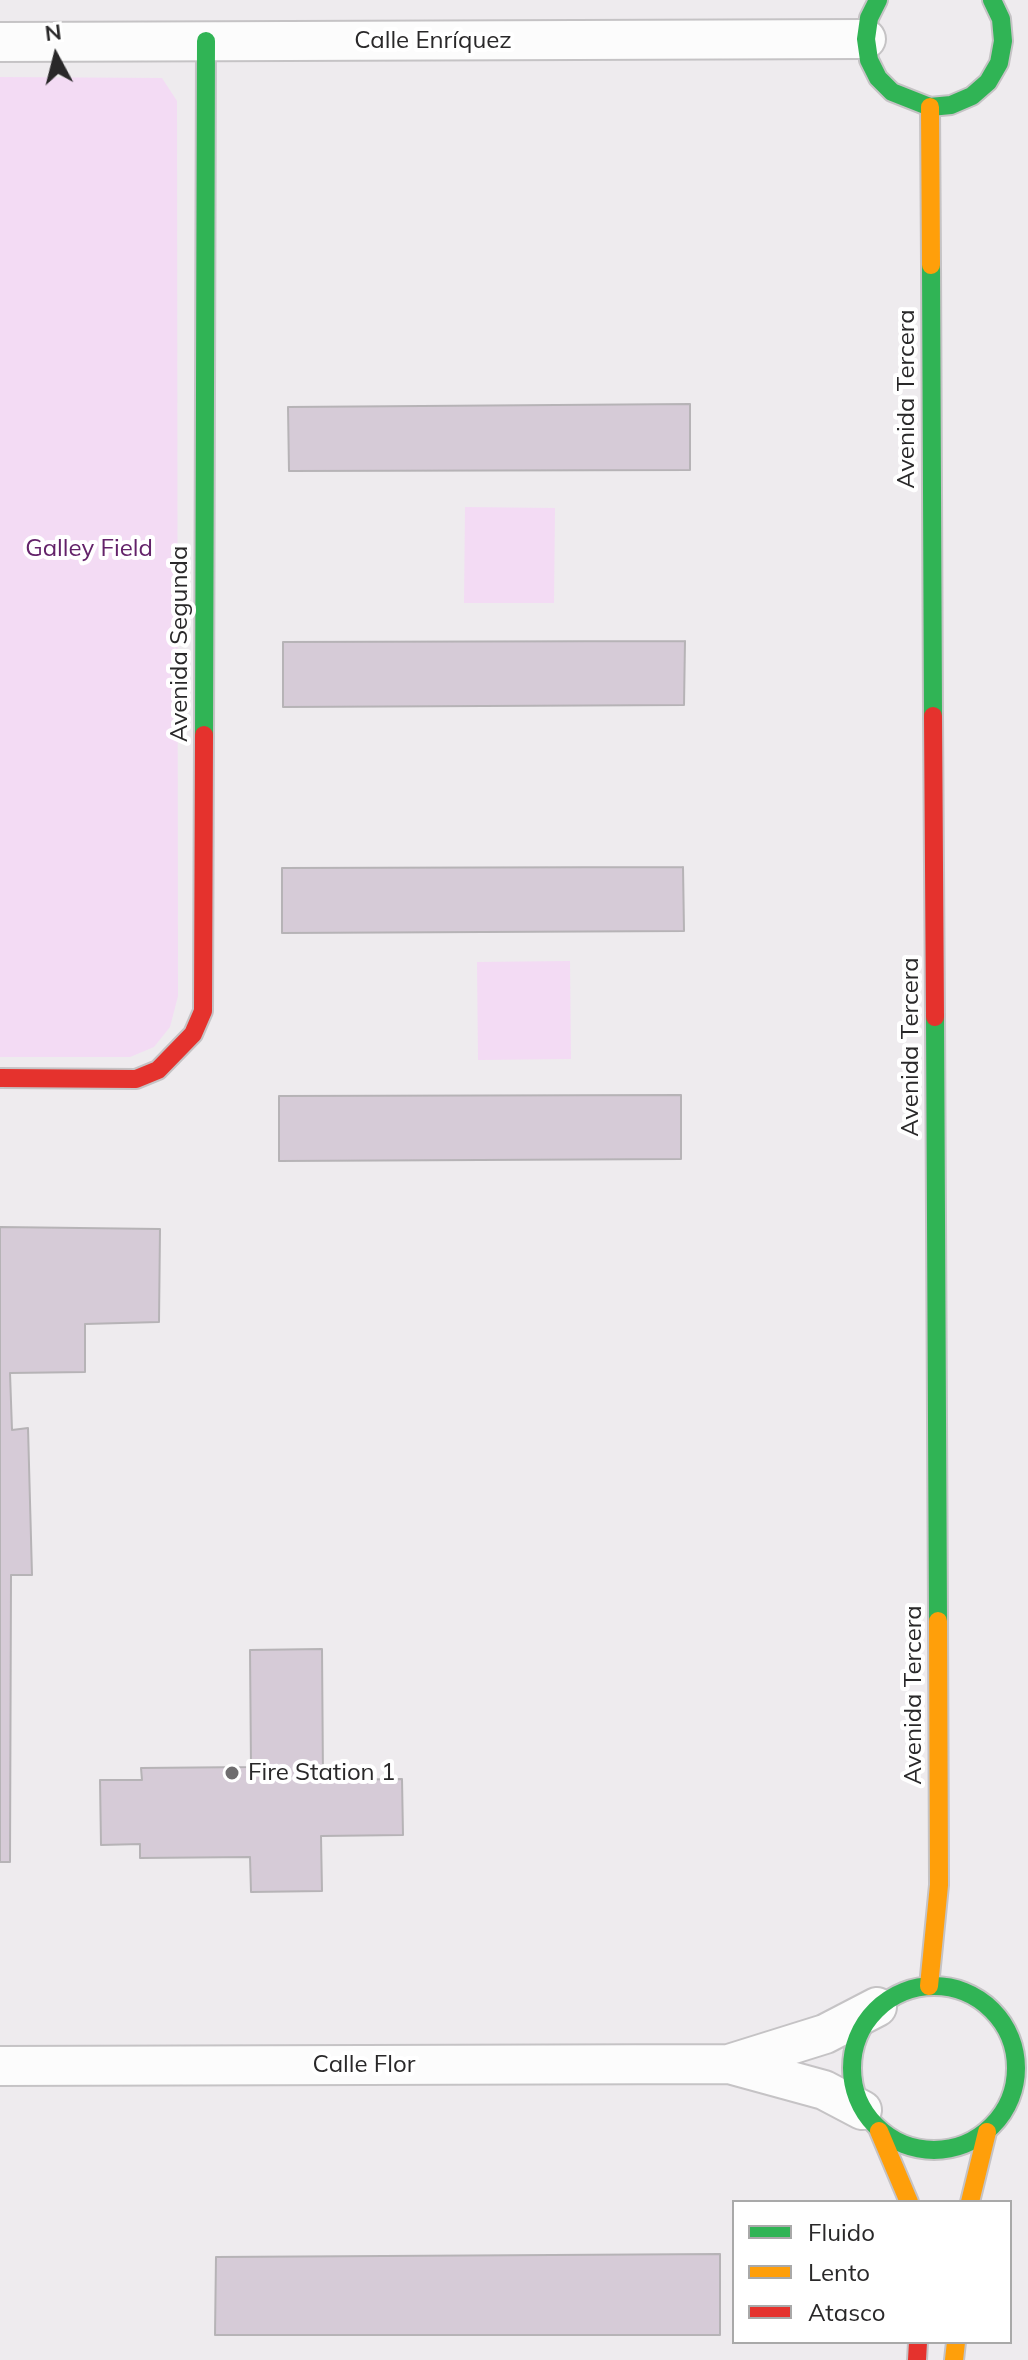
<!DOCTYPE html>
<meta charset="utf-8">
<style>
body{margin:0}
#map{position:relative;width:1028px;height:2360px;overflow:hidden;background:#eeebee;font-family:Mulish,sans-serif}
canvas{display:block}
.legend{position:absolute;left:732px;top:2200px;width:280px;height:144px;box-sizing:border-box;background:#fff;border:2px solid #a9a9a9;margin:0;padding:10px 14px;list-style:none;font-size:24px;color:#292829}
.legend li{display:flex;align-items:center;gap:16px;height:40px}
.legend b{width:40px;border:2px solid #a9a9a9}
.north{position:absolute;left:16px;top:16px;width:80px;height:80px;-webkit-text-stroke:6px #fff;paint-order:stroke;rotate:353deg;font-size:22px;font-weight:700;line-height:32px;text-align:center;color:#292829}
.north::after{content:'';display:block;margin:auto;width:28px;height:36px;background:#292829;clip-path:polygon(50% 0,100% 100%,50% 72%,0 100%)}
</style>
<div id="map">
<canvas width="1028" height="2360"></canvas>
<ul class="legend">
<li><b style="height:10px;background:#30b455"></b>Fluido</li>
<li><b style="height:10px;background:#ff9f0a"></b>Lento</li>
<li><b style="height:10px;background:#e5322d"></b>Atasco</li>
</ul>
<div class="north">N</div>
</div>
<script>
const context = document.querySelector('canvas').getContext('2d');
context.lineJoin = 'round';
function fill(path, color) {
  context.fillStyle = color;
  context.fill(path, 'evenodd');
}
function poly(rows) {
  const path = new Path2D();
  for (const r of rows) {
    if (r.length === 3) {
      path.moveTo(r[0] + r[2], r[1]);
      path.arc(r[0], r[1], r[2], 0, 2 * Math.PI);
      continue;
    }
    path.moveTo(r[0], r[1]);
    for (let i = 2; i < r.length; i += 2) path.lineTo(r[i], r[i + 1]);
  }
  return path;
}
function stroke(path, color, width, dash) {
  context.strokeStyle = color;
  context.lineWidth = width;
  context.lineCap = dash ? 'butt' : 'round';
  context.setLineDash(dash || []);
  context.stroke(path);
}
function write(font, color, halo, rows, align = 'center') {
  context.font = font + ' Mulish,sans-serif';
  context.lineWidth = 8;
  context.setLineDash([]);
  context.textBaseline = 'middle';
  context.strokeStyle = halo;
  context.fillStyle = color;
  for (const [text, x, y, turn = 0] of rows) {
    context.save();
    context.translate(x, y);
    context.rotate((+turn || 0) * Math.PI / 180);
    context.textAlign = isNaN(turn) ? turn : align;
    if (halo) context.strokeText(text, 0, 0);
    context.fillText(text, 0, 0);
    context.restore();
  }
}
const green = poly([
 [0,77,162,78,177,101,178,996,170,1027,154,1047,130,1057,0,1057],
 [465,507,555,508,554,603,464,603],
 [570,961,571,1059,478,1060,477,962]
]);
const building = poly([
 [690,404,690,470,289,471,288,407,690,404],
 [685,641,684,705,283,707,283,642,685,641],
 [683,867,684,931,282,933,282,868,683,867],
 [681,1095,681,1159,279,1161,279,1096,681,1095],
 [0,1227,160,1229,159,1322,85,1324,85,1372,10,1373,12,1430,28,1428,32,1575,11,1575,10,1862,0,1862,0,1227],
 [322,1649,323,1780,402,1779,403,1835,321,1836,322,1891,251,1892,250,1857,140,1858,140,1844,101,1845,100,1780,142,1780,141,1768,251,1767,250,1650,322,1649],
 [720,2254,720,2335,215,2335,216,2257,720,2254]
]);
const street = poly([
 [0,42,866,39],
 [729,2064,825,2034,877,2007],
 [0,2066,729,2064,824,2090,862,2110]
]);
const fast = poly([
 [878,0,869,18,866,39,869,60,878,78,892,92,930,107,951,105,972,96,988,82,999,63,1003,41,1001,19,992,0],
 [931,265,933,716],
 [204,735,206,41],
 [935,1017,938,1621],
 [934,2068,82]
]);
const slow = poly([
 [930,107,931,265],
 [929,1986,939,1885,938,1621],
 [879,2131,909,2202],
 [970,2202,987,2132],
 [954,2360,956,2342]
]);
const jam = poly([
 [933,716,935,1017],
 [0,1078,136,1079,158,1070,193,1034,203,1011,204,735],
 [917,2360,918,2342]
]);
const markers = [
 [232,1773,8,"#6e6c6e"]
];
const streetNames = [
 ["Calle Enríquez",433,41],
 ["Avenida Tercera",907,399,-90],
 ["Avenida Segunda",180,644,-90],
 ["Avenida Tercera",911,1047,-90],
 ["Avenida Tercera",914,1695,-90],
 ["Calle Flor",364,2065]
];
const parkNames = [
 ["Galley Field",89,549]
];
const poiNames = [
 ["Fire Station 1",248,1773]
];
fill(green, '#f3dbf4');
fill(building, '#d6cbd7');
stroke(building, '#b6b3b6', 2);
stroke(street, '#c5c3c5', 42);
stroke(fast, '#c5c3c5', 22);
stroke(slow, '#c5c3c5', 22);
stroke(jam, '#c5c3c5', 22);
stroke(street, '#fcfcfc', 38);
stroke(fast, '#30b455', 18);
stroke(slow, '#ff9f0a', 18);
stroke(jam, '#e5322d', 18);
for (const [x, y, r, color] of markers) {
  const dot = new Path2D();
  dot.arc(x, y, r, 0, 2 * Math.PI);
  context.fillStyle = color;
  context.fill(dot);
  stroke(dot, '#fff', 3);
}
write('24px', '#292829', '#fff', streetNames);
write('24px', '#632269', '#fff', parkNames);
write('24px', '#292829', '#fff', poiNames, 'left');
</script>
